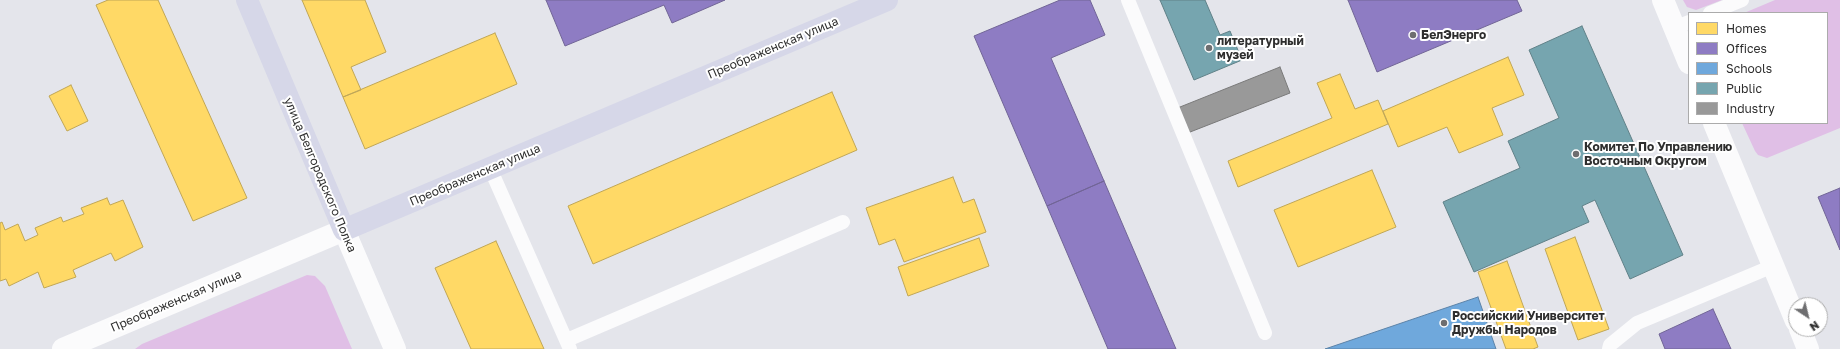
<!DOCTYPE html>
<meta charset="utf-8">
<style>
body{margin:0}
#map{position:relative;width:1840px;height:349px;overflow:hidden;background:#e4e5eb;font-family:"Golos Text",sans-serif}
canvas{display:block}
.legend{position:absolute;left:1688px;top:12px;width:140px;height:112px;box-sizing:border-box;background:#fff;border:1px solid #ababab;margin:0;padding:5px 7px;list-style:none;font-size:12px;color:#2e2e2e}
.legend li{display:flex;align-items:center;gap:8px;height:20px}
.legend b{width:20px;border:1px solid #ababab}
.north{position:absolute;left:1788px;top:297px;width:40px;height:40px;box-sizing:border-box;background:#fff;border:1px solid #ababab;border-radius:50%;rotate:145deg;font-size:11px;font-weight:700;line-height:16px;text-align:center;color:#2e2e2e}
.north::after{content:'';display:block;margin:auto;width:14px;height:18px;background:#6e6e70;clip-path:polygon(50% 0,100% 100%,50% 72%,0 100%)}
</style>
<div id="map">
<canvas width="1840" height="349"></canvas>
<ul class="legend">
<li><b style="height:11px;background:#ffd966"></b>Homes</li>
<li><b style="height:11px;background:#8e7cc3"></b>Offices</li>
<li><b style="height:11px;background:#6fa8dc"></b>Schools</li>
<li><b style="height:11px;background:#76a5af"></b>Public</li>
<li><b style="height:11px;background:#999"></b>Industry</li>
</ul>
<div class="north">N</div>
</div>
<script>
const context = document.querySelector('canvas').getContext('2d');
context.lineJoin = 'round';
function fill(path, color) {
  context.fillStyle = color;
  context.fill(path, 'evenodd');
}
function poly(rows) {
  const path = new Path2D();
  for (const r of rows) {
    path.moveTo(r[0], r[1]);
    for (let i = 2; i < r.length; i += 2) path.lineTo(r[i], r[i + 1]);
  }
  return path;
}
function stroke(path, color, width, dash) {
  context.strokeStyle = color;
  context.lineWidth = width;
  context.lineCap = dash ? 'butt' : 'round';
  context.setLineDash(dash || []);
  context.stroke(path);
}
function write(font, color, halo, rows, align = 'center') {
  context.font = font + ' "Golos Text",sans-serif';
  context.lineWidth = 4;
  context.setLineDash([]);
  context.textBaseline = 'middle';
  context.strokeStyle = halo;
  context.fillStyle = color;
  for (const [text, x, y, turn = 0] of rows) {
    context.save();
    context.translate(x, y);
    context.rotate((+turn || 0) * Math.PI / 180);
    context.textAlign = isNaN(turn) ? turn : align;
    if (halo) context.strokeText(text, 0, 0);
    context.fillText(text, 0, 0);
    context.restore();
  }
}
const green = poly([
 [1683,0,1722,0,1696,10,1687,7],
 [1775,0,1840,0,1840,128,1767,158,1758,155,1755,151,1742,123,1827,123,1827,13,1744,13],
 [307,275,315,276,325,286,352,349,135,349,142,344]
]);
const homes = poly([
 [108,0,158,0,247,198,193,221,96,5,108,0],
 [302,0,365,0,386,52,351,67,361,90,343,97,302,0],
 [495,33,517,84,365,149,343,97,495,33],
 [1508,57,1524,95,1492,108,1503,135,1459,153,1447,127,1398,147,1383,111,1508,57],
 [1340,74,1355,109,1378,100,1388,124,1238,187,1228,161,1332,118,1317,83,1340,74],
 [71,85,88,121,67,131,49,96,71,85],
 [832,92,857,150,593,264,568,206,832,92],
 [1372,170,1396,227,1298,267,1274,210,1372,170],
 [953,177,963,203,974,199,986,232,904,262,895,239,879,245,866,208,953,177],
 [107,198,110,205,123,200,143,247,115,261,111,253,73,270,76,277,44,288,38,272,9,286,6,279,0,281,0,223,2,222,5,230,18,224,25,241,38,235,35,228,61,217,63,222,84,214,81,208,107,198],
 [1575,237,1609,329,1578,340,1545,249,1575,237],
 [979,238,989,266,908,296,898,267,979,238],
 [496,241,544,349,471,349,435,268,496,241],
 [1507,261,1538,347,1533,349,1506,349,1478,272,1507,261]
]);
const offices = poly([
 [546,0,725,0,672,23,664,5,565,46,546,0],
 [1060,0,1090,0,1105,35,1051,58,1104,181,1047,206,974,36,1060,0],
 [1348,0,1517,0,1522,11,1377,72,1348,0],
 [1104,181,1176,349,1108,349,1047,206,1104,181],
 [1840,188,1840,250,1818,197,1840,188],
 [1713,309,1731,349,1665,349,1659,334,1713,309]
]);
const schools = poly([
 [1478,297,1496,349,1325,349,1478,297]
]);
const public = poly([
 [1160,0,1205,0,1220,35,1230,31,1242,60,1194,80,1160,0],
 [1582,26,1683,255,1630,279,1595,200,1582,206,1589,222,1474,272,1443,202,1520,168,1508,141,1559,118,1529,50,1582,26]
]);
const industry = poly([
 [1280,67,1290,93,1185,134,1175,109,1280,67]
]);
const service = poly([
 [1128,0,1265,333],
 [1710,13,1742,0],
 [1674,28,1689,22],
 [490,168,570,349],
 [567,340,843,222],
 [1609,349,1610,345,1637,323,1773,266]
]);
const tertiary = poly([
 [1663,0,1689,63],
 [1714,123,1796,321],
 [1800,329,1808,349]
]);
const secondary = poly([
 [63,349,344,230,395,349]
]);
const primary = poly([
 [247,0,344,230,887,0]
]);
const markers = [
 [1413,35,4,"#6e6e70"],
 [1209,48,4,"#6e6e70"],
 [1576,154,4,"#6e6e70"],
 [1444,323,4,"#6e6e70"]
];
const poiNames = [
 ["БелЭнерго",1421,35],
 ["литературный",1217,41],
 ["музей",1217,55],
 ["Комитет По Управлению",1584,147],
 ["Восточным Округом",1584,161],
 ["Российский Университет",1452,316],
 ["Дружбы Народов",1452,330]
];
const streetNames = [
 ["Преображенская улица",773,48,-23],
 ["улица Белгородского Полка",320,175,67],
 ["Преображенская улица",475,175,-23],
 ["Преображенская улица",176,301,-23]
];
fill(green, '#e0bfe6');
fill(homes, '#ffd966');
stroke(homes, '#c0a655', 1);
fill(offices, '#8e7cc3');
stroke(offices, '#716596', 1);
fill(schools, '#6fa8dc');
stroke(schools, '#5c83a8', 1);
fill(public, '#76a5af');
stroke(public, '#608188', 1);
fill(industry, '#999');
stroke(industry, '#797979', 1);
stroke(service, '#fbfbfc', 14);
stroke(tertiary, '#fbfbfc', 22);
stroke(secondary, '#fbfbfc', 22);
stroke(primary, '#d6d7e8', 22);
for (const [x, y, r, color] of markers) {
  const dot = new Path2D();
  dot.arc(x, y, r, 0, 2 * Math.PI);
  context.fillStyle = color;
  context.fill(dot);
  stroke(dot, '#fff', 1.5);
}
write('bold 12px', '#2e2e2e', '#fff', poiNames, 'left');
write('12px', '#2e2e2e', '#fff', streetNames);
</script>
